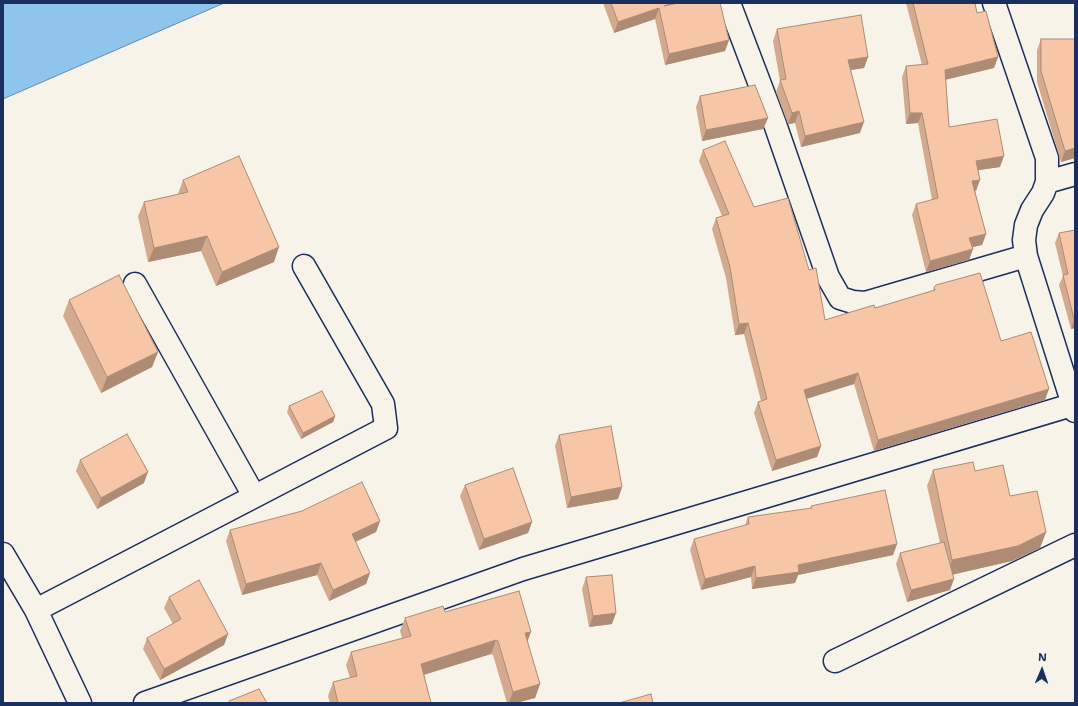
<!DOCTYPE html>
<style>
body{margin:0}
#map{position:relative;width:1078px;height:706px;overflow:hidden;background:#f7f3e8;font-family:"Shantell Sans",sans-serif}
canvas{display:block}
.frame{position:absolute;inset:0;border:4px solid #1b2f5e;pointer-events:none}
.north{position:absolute;left:1022px;top:650px;width:40px;height:40px;-webkit-text-stroke:3px #f7f3e8;paint-order:stroke;rotate:2deg;font-size:11px;font-weight:700;line-height:16px;text-align:center;color:#1b2f5e}
.north::after{content:'';display:block;margin:auto;width:14px;height:18px;background:#1b2f5e;clip-path:polygon(50% 0,100% 100%,50% 72%,0 100%)}
</style>
<div id="map">
<canvas width="1078" height="706"></canvas>
<div class="frame"></div>
<div class="north">N</div>
</div>
<script>
const context = document.querySelector('canvas').getContext('2d');
context.lineJoin = 'round';
function fill(path, color) {
  context.fillStyle = color;
  context.fill(path, 'evenodd');
}
function poly(rows) {
  const path = new Path2D();
  for (const r of rows) {
    path.moveTo(r[0], r[1]);
    for (let i = 2; i < r.length; i += 2) path.lineTo(r[i], r[i + 1]);
  }
  return path;
}
function stroke(path, color, width, dash) {
  context.strokeStyle = color;
  context.lineWidth = width;
  context.lineCap = dash ? 'butt' : 'round';
  context.setLineDash(dash || []);
  context.stroke(path);
}
const water = poly([
 [3,3,224,3,3,99,3,3]
]);
const minor = poly([
 [729,3,775,124,828,277,840,298,853,302,865,303,1026,256],
 [994,3,1047,158,1047,182,1043,193,1032,210,1026,225,1024,240,1026,256,1075,411],
 [1047,182,1075,174],
 [135,284,254,496],
 [3,554,36,610,80,703],
 [36,610,386,428,383,404,304,266],
 [835,661,1075,545],
 [145,703,523,569,1075,404]
]);
const wall = poly([
 [603,3,673,3,673,4,729,40,725,51,665,65,655,19,614,33],
 [906,3,975,3,977,13,998,57,994,68,946,79,949,127,1000,167,978,170,976,191,975,191,986,234,982,245,972,247,973,249,969,260,926,272,912,215,916,204,932,200,918,123,906,124,902,77,906,66,922,65],
 [777,29,868,57,864,68,851,70,860,133,801,147,795,123,788,124,776,92,780,81,773,41],
 [1041,39,1075,158,1061,162,1037,82,1037,50],
 [700,96,768,118,763,129,702,141,696,107],
 [703,150,809,270,825,320,875,308,933,291,934,287,1001,341,1045,400,874,451,854,384,807,398,821,446,817,457,772,471,754,413,758,402,761,401,744,334,735,335,726,278,712,229,716,218,722,216,699,161],
 [183,180,274,262,216,286,201,251,148,262,138,216,144,202,178,194],
 [1075,230,1075,328,1071,329,1059,285,1063,276,1055,243,1059,233],
 [69,300,158,352,152,367,101,393,63,316],
 [289,406,335,416,333,422,301,439,287,412],
 [559,435,622,487,618,499,567,508,555,446],
 [80,460,144,483,97,509,76,471],
 [933,470,975,471,1010,496,1046,532,1040,548,1012,561,953,574,950,590,907,602,896,564,900,553,940,543,927,486],
 [465,485,532,522,528,533,479,550,460,496],
 [811,506,897,544,893,555,798,575,795,583,752,589,751,577,701,590,690,550,694,539,745,525,748,517,810,509],
 [380,521,376,532,356,542,370,573,366,584,329,601,317,575,242,595,226,541,230,530],
 [586,577,612,624,589,627,582,589],
 [169,597,228,634,224,645,160,680,143,649,147,638,173,624,164,608],
 [445,612,527,641,540,684,535,698,516,703,507,703,493,655,491,654,424,675,431,703,330,703,328,696,333,682,350,678,346,665,351,652,402,638,400,631,405,618]
]);
const shadedWall = poly([
 [659,8,655,19,614,33,618,22],
 [729,40,725,51,665,65,669,54],
 [868,57,864,68,844,71,848,60],
 [998,57,994,68,941,81,945,70],
 [799,111,795,123,788,124,792,113],
 [910,113,922,113,918,123,906,124],
 [768,118,763,129,702,141,706,130],
 [864,122,860,133,801,147,805,136],
 [1075,148,1075,158,1061,162,1065,151],
 [1004,156,1000,167,972,171,976,161],
 [980,180,976,191,968,192,972,181],
 [986,234,982,245,965,249,969,238],
 [207,236,201,251,148,262,154,248],
 [279,247,274,262,216,286,222,272],
 [973,249,969,260,926,272,930,261],
 [1074,319,1075,319,1075,328,1071,329],
 [748,323,744,334,735,335,739,324],
 [158,352,152,367,101,393,107,377],
 [858,373,854,384,800,401,804,390],
 [1049,389,1045,400,874,451,878,440],
 [335,416,333,422,301,439,303,433],
 [821,446,817,457,772,471,776,460],
 [148,472,144,483,97,509,101,498],
 [622,487,618,499,567,508,571,497],
 [380,521,376,532,348,545,352,534],
 [532,522,528,533,479,550,484,539],
 [1046,532,1040,548,1012,561,947,576,952,560],
 [897,544,893,555,798,575,795,583,752,589,756,578,798,565],
 [321,563,317,575,242,595,246,584],
 [755,566,751,577,701,590,705,579],
 [370,573,366,584,329,601,333,590],
 [954,579,950,590,907,602,911,590],
 [616,613,612,624,589,627,593,616],
 [531,632,526,645,525,633],
 [228,634,224,645,160,680,164,669],
 [496,640,491,654,416,677,421,664],
 [540,684,535,698,516,703,509,703,513,692]
]);
const building = poly([
 [611,3,673,3,664,6,678,3,720,3,729,40,669,54,659,8,618,22,611,3],
 [913,3,975,3,977,13,986,11,998,57,945,70,949,127,997,119,1004,156,976,161,980,180,972,181,986,234,969,238,973,249,930,261,916,204,938,198,922,113,910,113,906,66,928,64,913,3],
 [861,15,868,57,848,60,864,122,805,136,799,111,792,113,780,80,786,79,777,29,861,15],
 [1041,39,1075,39,1075,148,1065,151,1041,71,1041,39],
 [755,85,768,118,706,130,700,96,755,85],
 [725,141,754,207,788,198,809,270,816,268,825,320,874,305,875,308,935,290,934,287,936,285,980,273,1001,341,1031,332,1049,389,878,440,858,373,804,390,821,446,776,460,758,402,767,399,748,323,739,324,730,267,716,218,729,214,703,150,725,141],
 [239,156,279,247,222,272,207,236,154,248,144,202,188,192,183,180,239,156],
 [1075,230,1075,319,1074,319,1063,275,1068,274,1059,233,1075,230],
 [119,275,158,352,107,377,69,300,119,275],
 [322,391,335,416,303,433,289,406,322,391],
 [611,426,622,487,571,497,559,435,611,426],
 [127,434,148,472,101,498,80,460,127,434],
 [973,462,975,471,1003,465,1010,496,1037,491,1046,532,1018,546,952,560,933,470,973,462],
 [513,468,532,522,484,539,465,485,513,468],
 [362,482,380,521,352,534,370,573,333,590,321,563,246,584,230,530,302,511,362,482],
 [885,490,897,544,798,565,799,572,756,578,755,566,705,579,694,539,749,524,748,517,812,508,811,506,885,490],
 [944,542,954,579,911,590,900,553,944,542],
 [612,575,616,613,593,616,586,577,612,575],
 [199,580,228,634,164,669,147,638,181,619,169,597,199,580],
 [519,591,531,632,525,633,540,684,513,692,498,641,496,640,421,664,431,703,338,703,333,682,357,676,351,652,411,636,405,618,443,606,445,612,519,591],
 [259,689,267,703,229,703,229,701,259,689],
 [651,694,653,703,619,703,651,694]
]);
fill(water, '#8fc5ed');
stroke(water, '#6189b4', 1);
stroke(minor, '#1b2f5e', 25);
stroke(minor, '#f7f3e8', 22);
fill(wall, '#d4aa8f');
fill(shadedWall, '#ad8b74');
fill(building, '#f7c6a6');
stroke(building, '#ad8b74', 1);
</script>
